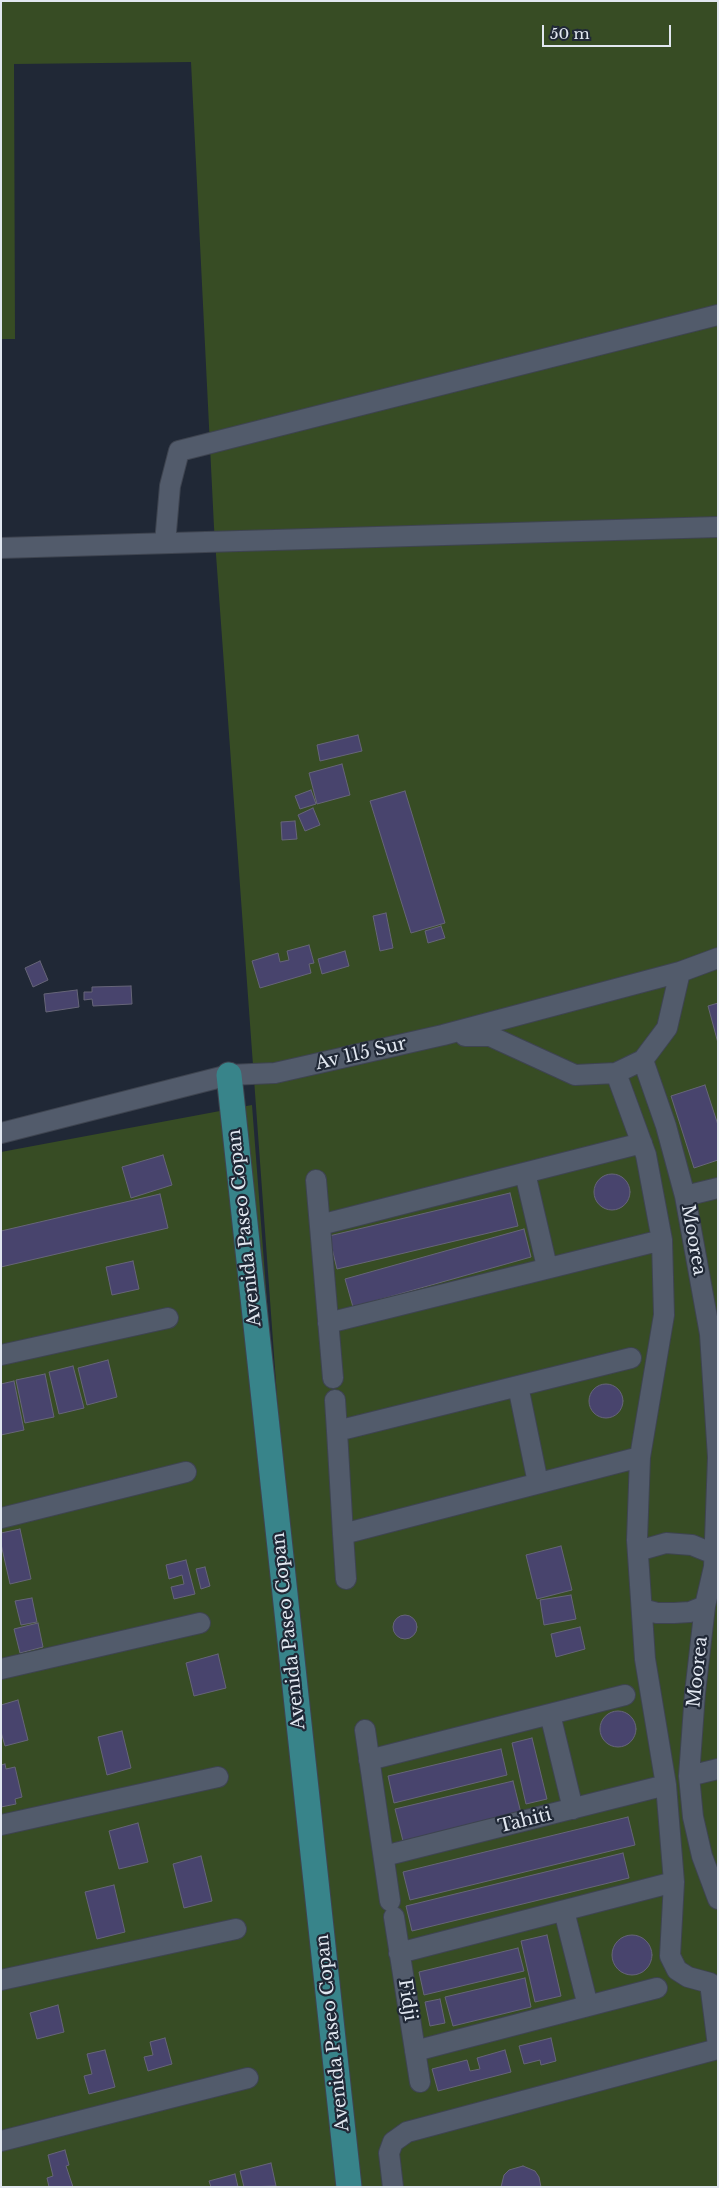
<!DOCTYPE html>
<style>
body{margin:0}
#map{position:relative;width:719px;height:2188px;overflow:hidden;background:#202836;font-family:"Libre Baskerville",serif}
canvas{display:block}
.frame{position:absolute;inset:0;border:2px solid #e1e7f0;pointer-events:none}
.scale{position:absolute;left:542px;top:25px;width:129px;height:22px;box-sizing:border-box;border:2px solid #e1e7f0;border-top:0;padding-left:6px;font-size:15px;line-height:18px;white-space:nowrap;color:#e1e7f0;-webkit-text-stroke:4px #202836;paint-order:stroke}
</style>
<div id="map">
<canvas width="719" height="2188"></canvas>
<div class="frame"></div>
<div class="scale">50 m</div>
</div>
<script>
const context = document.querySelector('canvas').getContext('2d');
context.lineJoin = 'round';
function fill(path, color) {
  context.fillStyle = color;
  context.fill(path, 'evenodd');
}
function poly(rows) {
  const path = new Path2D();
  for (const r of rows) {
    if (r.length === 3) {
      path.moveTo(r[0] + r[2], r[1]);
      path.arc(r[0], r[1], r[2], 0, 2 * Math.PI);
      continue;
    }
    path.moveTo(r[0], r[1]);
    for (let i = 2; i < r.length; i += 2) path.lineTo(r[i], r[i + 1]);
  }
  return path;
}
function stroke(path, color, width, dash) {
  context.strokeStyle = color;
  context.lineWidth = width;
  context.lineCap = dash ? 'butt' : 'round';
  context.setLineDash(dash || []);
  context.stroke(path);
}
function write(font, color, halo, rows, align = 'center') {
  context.font = font + ' "Libre Baskerville",serif';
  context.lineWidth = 4.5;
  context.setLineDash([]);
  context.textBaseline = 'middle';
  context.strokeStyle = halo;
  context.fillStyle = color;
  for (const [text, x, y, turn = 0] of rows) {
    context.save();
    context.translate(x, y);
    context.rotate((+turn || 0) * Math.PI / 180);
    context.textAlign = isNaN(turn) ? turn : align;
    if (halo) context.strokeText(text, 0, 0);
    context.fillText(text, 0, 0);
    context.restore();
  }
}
const green = poly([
 [1,1,718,1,718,2187,1,2187,1,1152,252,1105,333,2169,214,527,191,62,14,64,15,339,1,339]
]);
const building = poly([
 [358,735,362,751,320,761,317,745,358,735],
 [342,764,350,795,317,804,309,773,342,764],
 [311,790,316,804,300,809,295,796,311,790],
 [405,791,445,923,411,933,370,801,405,791],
 [313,808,320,825,305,831,298,815,313,808],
 [295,821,297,839,282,840,281,822,295,821],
 [386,913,393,948,380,951,373,916,386,913],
 [441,926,445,938,428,943,425,931,441,926],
 [309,945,314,963,309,964,311,973,260,988,252,961,278,953,280,962,289,960,287,951,309,945],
 [345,951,349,966,322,974,318,959,345,951],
 [40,961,48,980,33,987,25,968,40,961],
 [131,986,132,1004,93,1006,92,999,84,1000,84,992,92,992,92,987,131,986],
 [77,990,79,1007,46,1012,44,994,77,990],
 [718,1003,718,1043,708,1006,718,1003],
 [705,1085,718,1125,718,1160,694,1168,671,1096,705,1085],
 [163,1155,172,1185,131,1198,122,1167,163,1155],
 [612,1192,18],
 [510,1193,518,1226,337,1269,329,1236,510,1193],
 [160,1194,168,1228,1,1267,1,1231,160,1194],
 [524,1229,531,1257,353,1307,345,1279,524,1229],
 [133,1261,139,1289,112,1295,106,1267,133,1261],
 [108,1360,117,1397,87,1405,78,1368,108,1360],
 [73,1366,84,1408,59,1414,49,1372,73,1366],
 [45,1374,54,1417,25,1423,16,1380,45,1374],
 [14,1381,24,1430,1,1435,1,1384,14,1381],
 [606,1401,17],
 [20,1529,31,1579,10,1584,1,1544,1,1533,20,1529],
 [561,1546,572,1590,537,1599,526,1555,561,1546],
 [186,1560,195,1594,174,1599,171,1587,184,1584,182,1575,169,1579,166,1565,186,1560],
 [205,1567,210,1586,201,1589,196,1569,205,1567],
 [571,1595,576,1619,544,1625,540,1600,571,1595],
 [32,1598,37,1622,21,1625,15,1601,32,1598],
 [405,1627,12],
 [38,1623,43,1647,20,1653,14,1629,38,1623],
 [580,1627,585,1649,556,1657,551,1634,580,1627],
 [218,1654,226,1688,194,1696,186,1663,218,1654],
 [18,1700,28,1740,5,1746,1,1732,1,1705,18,1700],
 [618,1729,18],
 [122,1731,131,1768,107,1775,98,1737,122,1731],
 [532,1738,547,1799,526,1804,512,1743,532,1738],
 [501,1749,507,1775,394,1803,388,1776,501,1749],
 [5,1764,6,1769,15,1767,22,1797,15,1799,16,1804,1,1807,1,1765,5,1764],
 [513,1781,521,1813,403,1841,395,1809,513,1781],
 [628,1817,635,1845,410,1900,403,1872,628,1817],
 [138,1823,148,1862,119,1869,109,1831,138,1823],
 [623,1853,629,1878,412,1931,406,1906,623,1853],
 [201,1856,212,1901,184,1908,173,1864,201,1856],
 [114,1885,125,1932,97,1939,85,1892,114,1885],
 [547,1935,561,1996,535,2002,521,1941,547,1935],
 [632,1955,20],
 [518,1948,524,1971,424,1995,419,1972,518,1948],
 [525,1978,531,2007,453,2026,445,1997,525,1978],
 [440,1999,445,2023,430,2026,425,2002,440,1999],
 [58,2005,64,2032,37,2039,30,2013,58,2005],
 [165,2038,172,2064,148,2071,144,2057,153,2055,150,2042,165,2038],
 [551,2038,556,2061,541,2065,540,2060,524,2064,519,2046,551,2038],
 [105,2050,115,2087,89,2094,84,2076,92,2074,87,2054,105,2050],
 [505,2050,511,2072,438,2091,432,2069,467,2060,470,2071,480,2069,477,2058,505,2050],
 [65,2150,69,2165,66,2166,73,2187,49,2187,47,2178,53,2176,48,2155,65,2150],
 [271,2163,276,2186,244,2187,240,2171,271,2163],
 [523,2166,535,2171,539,2177,541,2187,501,2187,504,2175,509,2170,523,2166],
 [235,2174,238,2187,211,2187,209,2181,235,2174]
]);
const minor = poly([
 [165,543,170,486,179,451,718,315],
 [1,548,718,527],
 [465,1036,490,1036,575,1075,616,1073,643,1060,667,1028,680,972],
 [643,1060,666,1126,685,1196,710,1334,718,1457,714,1567,705,1606,695,1693,689,1776,693,1817,702,1856,718,1899],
 [616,1073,646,1155,662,1240,664,1315,640,1457,637,1540,645,1659,666,1785,674,1882,670,1956,677,1970,688,1977,710,1983],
 [1,1133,229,1075,275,1073,443,1035,680,972,718,958],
 [525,1173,547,1267],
 [316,1180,333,1378],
 [685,1196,718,1188],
 [320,1225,642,1143],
 [328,1323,662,1240],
 [1,1355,168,1318],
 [518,1386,538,1483],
 [335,1400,337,1431,631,1358],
 [337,1431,343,1534],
 [1,1518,186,1472],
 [638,1551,666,1543,692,1545,714,1554],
 [346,1579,343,1534,640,1457],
 [642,1609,657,1613,674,1613,690,1612,705,1606],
 [1,1669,200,1623],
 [550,1714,573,1809],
 [365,1730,390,1901],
 [369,1760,625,1695],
 [689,1776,718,1769],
 [1,1825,218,1777],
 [384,1856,666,1785],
 [564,1911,588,2006],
 [394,1917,420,2082],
 [399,1953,674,1882],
 [1,1980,236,1929],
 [710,1983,718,2046],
 [415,2051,657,1988],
 [1,2141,248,2078],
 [393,2187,389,2153,393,2142,407,2132,718,2049]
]);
const major = poly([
 [229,1075,349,2187]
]);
const streetNames = [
 ["Av 115 Sur",361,1054,-13],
 ["Avenida Paseo Copan",245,1228,-96],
 ["Moorea",693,1240,80],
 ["Avenida Paseo Copan",289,1631,-96],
 ["Moorea",698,1672,-84],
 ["Tahiti",525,1821,-14],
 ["Fidji",407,2000,81],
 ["Avenida Paseo Copan",333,2033,-96]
];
fill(green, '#374c24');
fill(building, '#48446d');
stroke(building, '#666578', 1);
stroke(minor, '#3e4450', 22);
stroke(major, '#3e4450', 27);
stroke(minor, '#525b6b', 20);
stroke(major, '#38848a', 25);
write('18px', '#e1e7f0', '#202836', streetNames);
</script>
